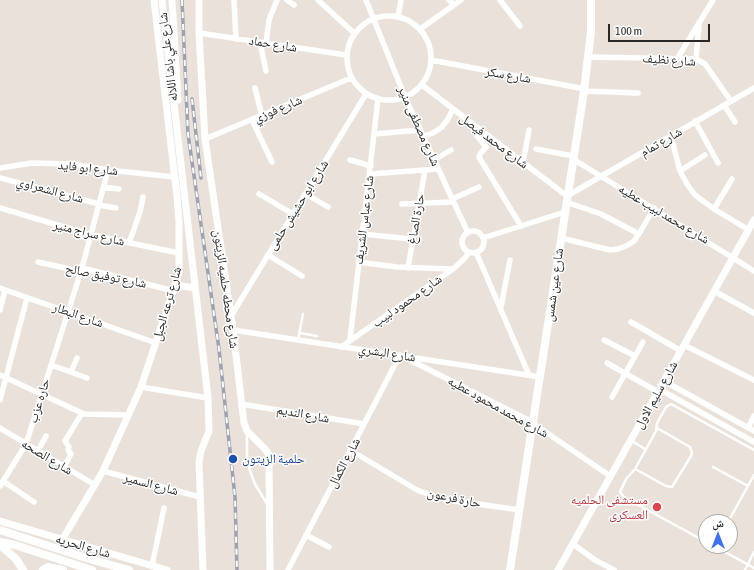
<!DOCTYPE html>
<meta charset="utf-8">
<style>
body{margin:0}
#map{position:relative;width:754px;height:570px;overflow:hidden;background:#eae1da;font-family:"Asap Condensed","Noto Naskh Arabic",sans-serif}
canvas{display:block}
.north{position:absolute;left:698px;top:514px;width:40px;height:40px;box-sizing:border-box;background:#fff;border:1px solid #a9a9a9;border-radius:50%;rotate:0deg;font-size:11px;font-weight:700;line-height:16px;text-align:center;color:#282828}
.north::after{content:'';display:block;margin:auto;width:14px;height:18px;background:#3f72f1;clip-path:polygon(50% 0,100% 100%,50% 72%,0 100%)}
.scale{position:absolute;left:608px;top:24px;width:102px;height:18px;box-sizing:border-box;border:2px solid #282828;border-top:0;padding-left:5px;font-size:12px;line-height:14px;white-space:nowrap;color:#282828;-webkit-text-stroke:3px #fff;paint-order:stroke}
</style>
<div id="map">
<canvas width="754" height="570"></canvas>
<div class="north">ش</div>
<div class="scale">100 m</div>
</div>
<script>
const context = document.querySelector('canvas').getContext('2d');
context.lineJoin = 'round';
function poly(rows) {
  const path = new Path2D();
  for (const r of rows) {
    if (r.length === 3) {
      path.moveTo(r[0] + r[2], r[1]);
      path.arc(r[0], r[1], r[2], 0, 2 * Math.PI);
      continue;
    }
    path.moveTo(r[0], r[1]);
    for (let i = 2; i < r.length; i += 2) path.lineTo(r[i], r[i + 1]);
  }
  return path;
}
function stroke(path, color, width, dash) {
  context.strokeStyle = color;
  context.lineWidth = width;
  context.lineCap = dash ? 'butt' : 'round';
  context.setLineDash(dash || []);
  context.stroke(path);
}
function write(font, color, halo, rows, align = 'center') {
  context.font = font + ' "Asap Condensed","Noto Naskh Arabic",sans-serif';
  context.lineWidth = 3;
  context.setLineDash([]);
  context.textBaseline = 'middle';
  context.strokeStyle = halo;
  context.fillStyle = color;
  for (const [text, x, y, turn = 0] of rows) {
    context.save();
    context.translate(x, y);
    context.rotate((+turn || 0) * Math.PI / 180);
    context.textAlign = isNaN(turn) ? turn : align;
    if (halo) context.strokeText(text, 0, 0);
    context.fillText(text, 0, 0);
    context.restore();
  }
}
const service = poly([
 [300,333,317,336],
 [298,340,303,314],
 [247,434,247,458,250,471,255,484,267,504],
 [632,441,645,449],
 [713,467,748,486],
 [635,469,666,486,672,487,691,456,692,453,690,447,657,428],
 [728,522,754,475],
 [706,542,624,497,620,492,626,479,635,469,656,431,657,423,666,407,671,404,754,450],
 [714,546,754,568],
 [745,570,754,552]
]);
const minor = poly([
 [234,0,236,39],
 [287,0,294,5],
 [318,0,354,33],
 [366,0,405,97,468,233],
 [449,0,454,5],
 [500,0,520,26],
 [389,58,42],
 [398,17,401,0],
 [420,29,461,0],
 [199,33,346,55],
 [260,42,266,71],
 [266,43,269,20,277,0],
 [588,57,696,59,705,64,731,101],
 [677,59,713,0],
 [696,59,699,26],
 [431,60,585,89],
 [422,85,567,196,754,88],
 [255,88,262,116],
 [584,91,638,93],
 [724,105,735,122],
 [252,120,272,162],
 [695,121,718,163],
 [481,130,477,136,486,147,480,154,479,157,521,226],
 [374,134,420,130],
 [424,136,433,133,442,127,448,119,453,109],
 [671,136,680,171,687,184,695,195,714,209,749,230],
 [205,139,351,78],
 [536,149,573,156],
 [573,159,754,271],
 [350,160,371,166],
 [434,160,451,150],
 [523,162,529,130],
 [0,168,32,163,72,164,108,170,175,177],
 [680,171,705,155],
 [370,174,438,169],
 [0,178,99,204],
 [104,187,119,189],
 [259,194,293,214],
 [306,194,328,207],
 [452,199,479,187],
 [566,202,601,214,639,234],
 [402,204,453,202],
 [99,205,116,208],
 [0,208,91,235,179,253],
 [714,209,732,179],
 [473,242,11],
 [362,234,412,239],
 [483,238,565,212],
 [561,238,610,250,618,249,626,246,634,241,639,234,654,208],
 [129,243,140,212,143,197],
 [476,252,529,375],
 [268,255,302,276],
 [38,262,74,270,82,268,174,291],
 [358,262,397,267,453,269],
 [408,268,425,170],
 [0,288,156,343],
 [714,291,754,313],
 [501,307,510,260],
 [0,310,5,290],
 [231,316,366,94],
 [631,322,681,351],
 [233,330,540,377],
 [350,340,378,99],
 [604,340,635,356],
 [684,345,754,380],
 [341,347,453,269,465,258,469,252],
 [408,359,528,420,610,476],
 [607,363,658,392],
 [51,365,87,378],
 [71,372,77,358],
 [0,375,84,414,128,415],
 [664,381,754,431],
 [141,387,208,398],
 [659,389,754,442],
 [612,397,643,342],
 [0,400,27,298],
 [241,404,364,424],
 [0,428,95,485],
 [748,428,754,416],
 [350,450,402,481,417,490,433,496,449,500,520,510],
 [38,451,46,436],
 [64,467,71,454,68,450,69,447,65,441,82,413],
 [103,471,200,497],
 [3,481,34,502],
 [0,486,26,444,82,268,108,170],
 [306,535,329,547],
 [573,544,595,560,614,570],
 [152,566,164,508],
 [288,570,400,355]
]);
const tertiary = poly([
 [162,0,208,398,209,431,201,451,199,462,203,570],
 [172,0,178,100],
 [199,0,199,33,205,139,233,330,244,423,247,431,265,449,269,455,269,462,270,570],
 [175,285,195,288],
 [0,521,167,570],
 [62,540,103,471,141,387,179,273,179,221,177,197,154,0],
 [558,570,754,220]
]);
const secondary = poly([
 [0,530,86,558,129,570],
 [0,542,15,545,92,570],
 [0,545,16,559,23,570],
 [43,570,48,567,63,570],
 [510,570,584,91,591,31,591,0]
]);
const rail = poly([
 [182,0,188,134,219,349,235,497,237,570],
 [192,99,201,178]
]);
const markers = [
 [233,459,5,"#1a4fb4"],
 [657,507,5,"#e0444e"]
];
const streetNames = [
 ["شارع حماد",273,44,9],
 ["شارع علي باشا اللاله",168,57,-97],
 ["شارع نظيف",669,60,4],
 ["شارع سكر",508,75,10],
 ["شارع فوزي",278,109,-23],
 ["شارع مصطفى منير",419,126,66],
 ["شارع محمد فيصل",494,141,37],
 ["شارع تمام",661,142,-30],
 ["شارع ابو فايد",88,168,6],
 ["شارع الشعراوي",50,190,15],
 ["شارع ابو حشيش حلمى",298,205,-58],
 ["شارع محمد لبيب عطيه",664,214,31],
 ["حارة الصاغ",416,219,-80],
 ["شارع عباس الشريف",364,220,-83],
 ["شارع سراج منير",89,233,14],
 ["شارع توفيق صالح",106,276,11],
 ["شارع عين شمس",554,285,-82],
 ["شارع محطه حلميه الزيتون",226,289,82],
 ["شارع محمود لبيب",407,301,-35],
 ["شارع ترعه الجبل",167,304,-74],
 ["شارع البطار",78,315,19],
 ["شارع البشري",387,353,9],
 ["شارع سليم الاول",656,395,-61],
 ["حاره عزب",39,401,-73],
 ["شارع محمد محمود عطيه",498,407,29],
 ["شارع النديم",303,414,10],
 ["شارع الصحه",47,457,31],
 ["شارع الكمال",344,463,-62],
 ["شارع السمير",151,484,15],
 ["حارة فرعون",454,498,12],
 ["شارع الحريه",83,546,16]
];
const transitNames = [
 ["حلمية الزيتون",242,459]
];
const healthNames = [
 ["مستشفى الحلميه",648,500],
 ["العسكرى",648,515]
];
stroke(service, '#fff', 2.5);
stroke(minor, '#fff', 5.5);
stroke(tertiary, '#fff', 7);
stroke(secondary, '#fff', 8);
stroke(rail, '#9da2b1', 3.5);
stroke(rail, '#fff', 2, [6]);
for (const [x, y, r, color] of markers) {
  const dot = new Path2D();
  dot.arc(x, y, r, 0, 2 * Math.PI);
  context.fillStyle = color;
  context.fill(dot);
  stroke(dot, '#fff', 1.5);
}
write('13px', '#282828', '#fff', streetNames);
write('13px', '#164399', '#fff', transitNames, 'left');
write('13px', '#be3a42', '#fff', healthNames, 'right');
</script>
